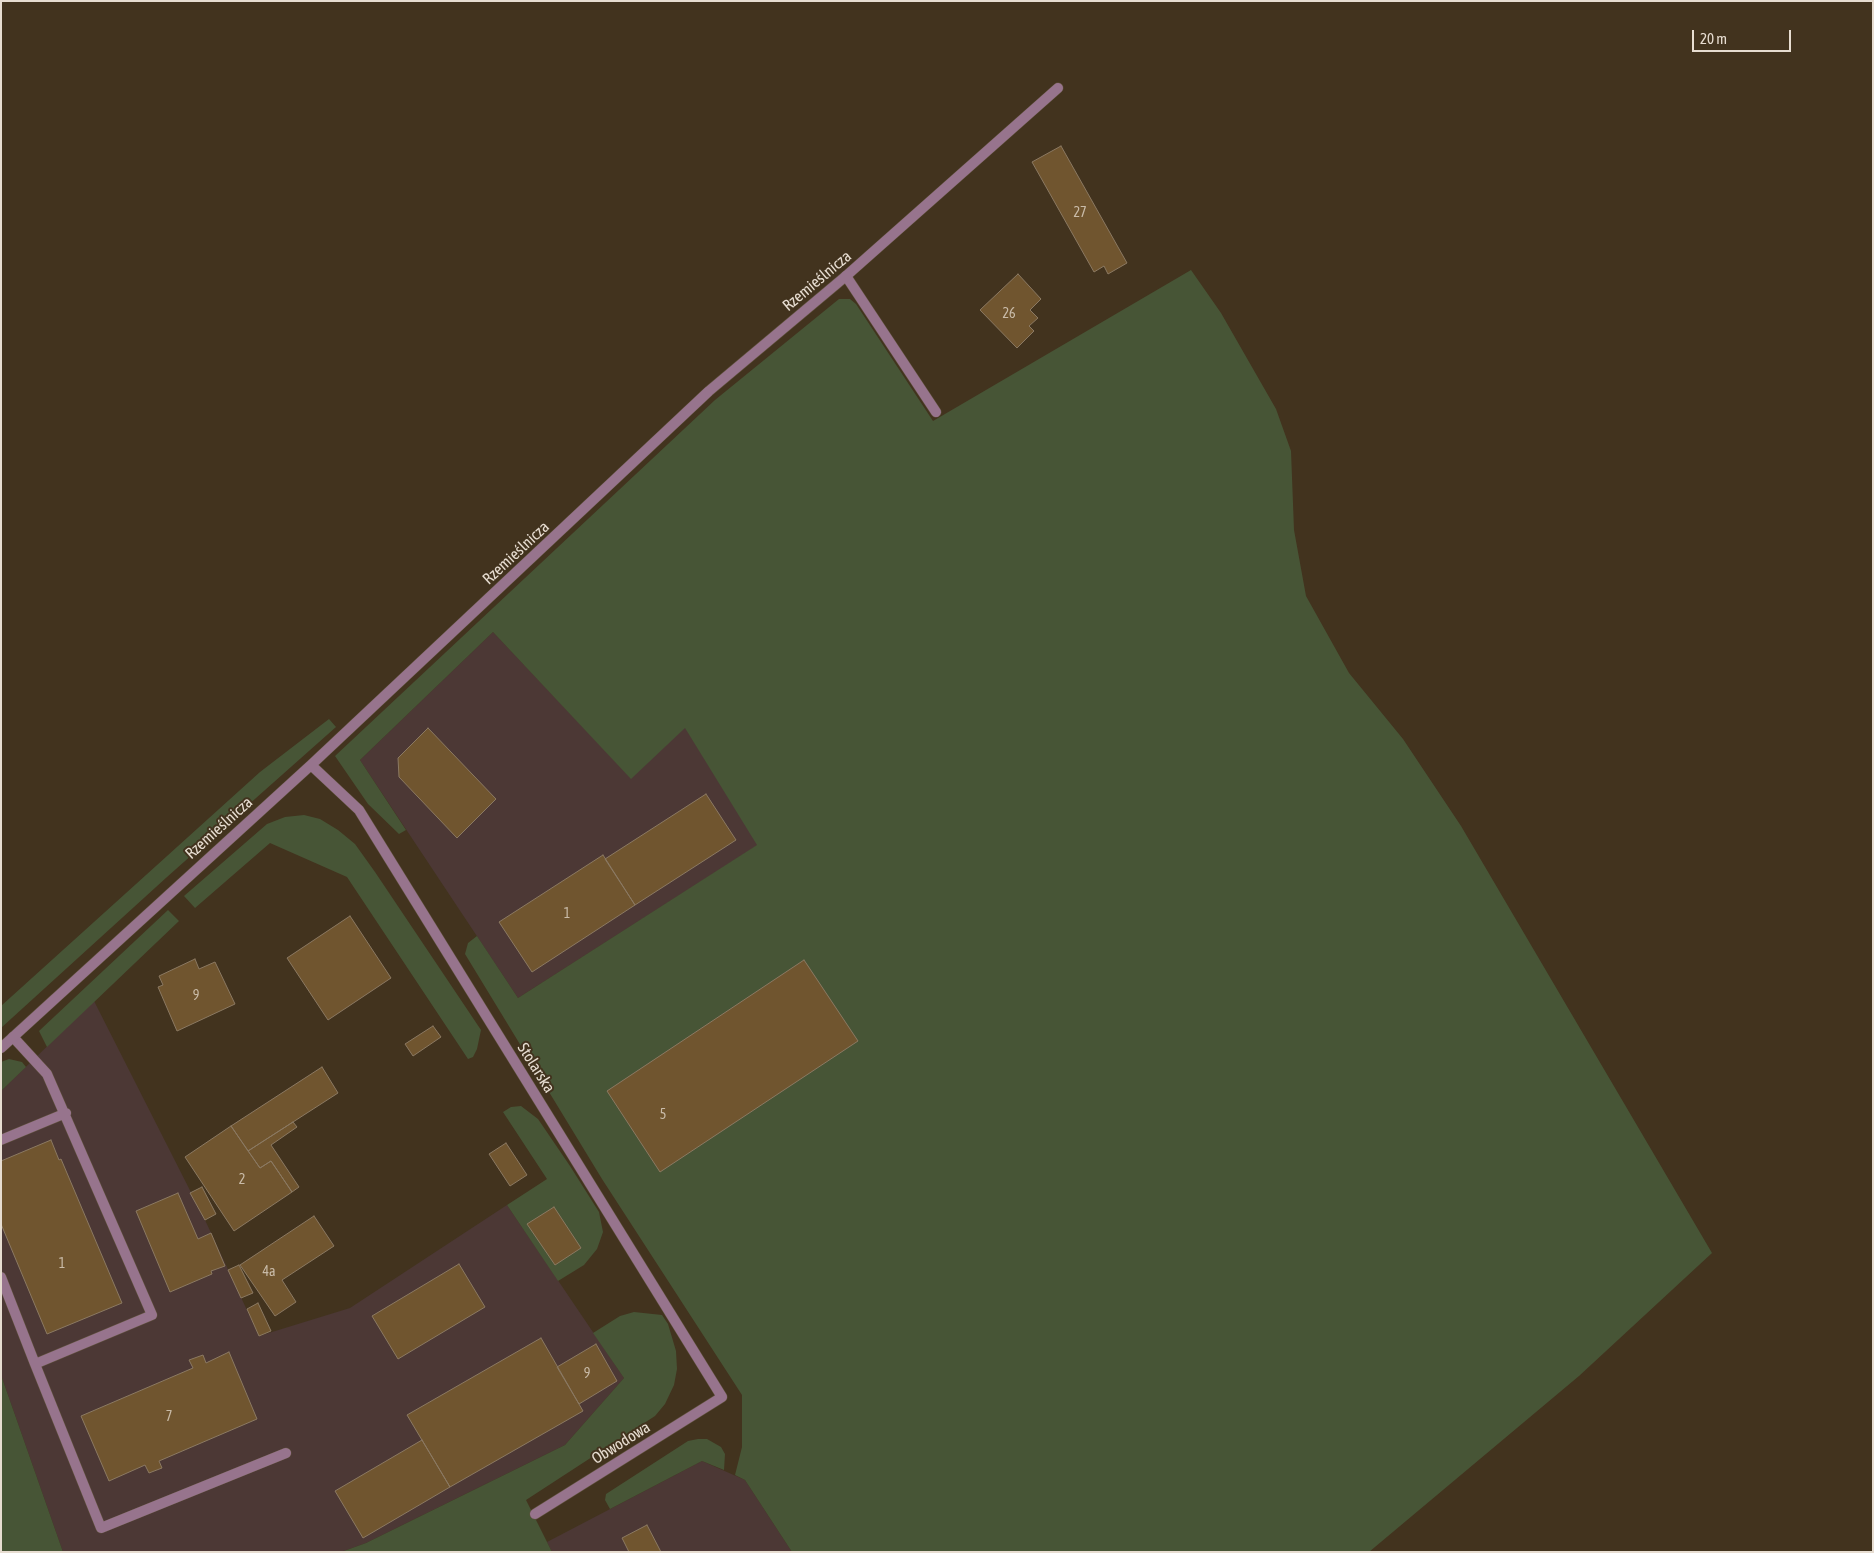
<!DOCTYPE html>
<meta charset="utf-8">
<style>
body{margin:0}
#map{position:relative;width:1874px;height:1553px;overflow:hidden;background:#42331e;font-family:"Asap Condensed",sans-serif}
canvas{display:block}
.frame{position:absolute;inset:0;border:2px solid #e7ddd1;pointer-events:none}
.scale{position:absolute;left:1692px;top:30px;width:99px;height:22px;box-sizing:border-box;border:2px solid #e7ddd1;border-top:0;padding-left:6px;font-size:15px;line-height:18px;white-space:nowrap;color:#e7ddd1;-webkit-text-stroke:4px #42331e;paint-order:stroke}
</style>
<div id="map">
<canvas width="1874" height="1553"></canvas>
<div class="frame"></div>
<div class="scale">20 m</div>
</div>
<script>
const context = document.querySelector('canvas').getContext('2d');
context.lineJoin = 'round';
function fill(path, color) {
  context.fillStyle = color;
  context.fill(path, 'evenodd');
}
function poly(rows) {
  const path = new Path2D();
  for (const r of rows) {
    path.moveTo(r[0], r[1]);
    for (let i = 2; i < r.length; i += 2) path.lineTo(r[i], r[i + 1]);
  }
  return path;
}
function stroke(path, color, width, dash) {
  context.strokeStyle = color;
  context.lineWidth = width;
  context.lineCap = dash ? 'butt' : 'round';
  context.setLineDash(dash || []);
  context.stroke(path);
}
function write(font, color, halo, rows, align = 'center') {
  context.font = font + ' "Asap Condensed",sans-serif';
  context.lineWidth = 4;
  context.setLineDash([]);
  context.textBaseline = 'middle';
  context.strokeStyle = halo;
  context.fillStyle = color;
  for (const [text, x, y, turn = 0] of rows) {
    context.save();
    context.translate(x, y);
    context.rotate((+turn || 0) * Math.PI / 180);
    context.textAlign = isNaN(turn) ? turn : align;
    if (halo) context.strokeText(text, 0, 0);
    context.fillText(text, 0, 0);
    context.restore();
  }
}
const commercial = poly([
 [493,632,631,778,685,727,758,845,518,998,360,760],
 [94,1001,205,1220,259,1336,350,1308,507,1205,624,1378,565,1445,366,1543,341,1552,63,1552,1,1375,1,1091],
 [702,1461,745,1480,792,1552,552,1552,547,1542]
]);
const green = poly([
 [1191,270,1221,313,1276,409,1291,451,1294,530,1306,596,1349,673,1403,739,1461,826,1712,1253,1579,1376,1369,1552,792,1552,745,1480,735,1475,742,1447,742,1395,602,1179,465,954,468,943,477,936,518,998,757,845,685,728,631,779,493,632,360,760,406,830,399,834,368,804,335,756,715,400,839,299,850,299,856,304,933,421],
 [329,719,336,727,167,877,1,1028,1,1006,260,772],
 [304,815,320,819,338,830,355,844,375,872,481,1030,477,1049,473,1057,468,1059,347,877,270,843,195,908,184,896,267,824,285,817],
 [168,910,179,921,47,1047,39,1031],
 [9,1059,22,1062,26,1067,1,1091,1,1062],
 [521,1106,538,1119,570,1166,599,1212,603,1232,597,1249,584,1265,558,1281,507,1205,547,1179,503,1112,511,1107],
 [634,1312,662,1315,668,1324,676,1351,677,1369,674,1385,665,1404,655,1416,526,1500,552,1552,341,1552,366,1543,565,1445,624,1378,593,1333,620,1316],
 [1,1375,63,1552,1,1552],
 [698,1439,707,1439,721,1447,725,1454,724,1470,702,1461,610,1509,605,1500,606,1494,688,1441]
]);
const building = poly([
 [1061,146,1127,263,1108,274,1104,266,1094,272,1032,162,1061,146],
 [1018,274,1041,299,1030,310,1038,318,1029,326,1034,331,1017,348,980,310,1018,274],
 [428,728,496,799,457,838,399,777,398,758,428,728],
 [706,794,736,840,635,905,605,859,706,794],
 [603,855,635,905,532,972,499,922,603,855],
 [350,916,391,978,328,1020,287,958,350,916],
 [195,959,199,969,215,962,235,1004,177,1031,158,987,163,985,159,976,195,959],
 [804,960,858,1041,660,1172,607,1091,804,960],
 [433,1026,441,1037,413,1056,405,1044,433,1026],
 [322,1067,338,1093,248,1151,231,1126,322,1067],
 [293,1122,297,1127,271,1145,299,1187,292,1192,271,1161,260,1168,248,1151,293,1122],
 [231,1126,260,1168,271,1161,292,1192,234,1231,185,1157,231,1126],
 [51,1140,59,1160,61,1159,122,1303,47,1334,1,1224,1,1161,51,1140],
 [506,1143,527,1175,510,1186,489,1154,506,1143],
 [202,1187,216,1214,205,1220,190,1193,202,1187],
 [178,1193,198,1239,211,1233,225,1266,211,1271,212,1274,170,1292,136,1211,178,1193],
 [554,1207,581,1248,555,1265,527,1224,554,1207],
 [314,1216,334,1246,282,1280,296,1302,275,1316,240,1265,314,1216],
 [459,1264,485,1307,398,1359,372,1316,459,1264],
 [239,1265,253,1293,241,1298,228,1270,239,1265],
 [258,1303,271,1331,259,1336,247,1309,258,1303],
 [541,1338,583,1411,450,1487,407,1415,541,1338],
 [596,1344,617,1381,579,1404,557,1367,596,1344],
 [229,1352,257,1419,159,1461,162,1468,149,1473,145,1465,109,1481,81,1416,193,1368,189,1360,203,1355,206,1363,229,1352],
 [422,1440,450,1487,363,1538,335,1491,422,1440],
 [647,1525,661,1552,629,1552,622,1538,647,1525]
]);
const service = poly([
 [846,276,936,412],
 [1,1140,66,1113],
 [1,1277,35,1364,152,1315,47,1074,13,1037],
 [35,1364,101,1528,286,1453]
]);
const minor = poly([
 [311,765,359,810,722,1397,535,1514],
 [1,1048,311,765,709,391,846,276,1058,88]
]);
const numberNames = [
 ["27",1080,213],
 ["26",1009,314],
 ["1",567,914],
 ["9",196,996],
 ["5",663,1115],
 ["2",242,1180],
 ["1",62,1264],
 ["4a",269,1272],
 ["9",587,1374],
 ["7",169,1417]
];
const streetNames = [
 ["Rzemieślnicza",817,281,-40],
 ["Rzemieślnicza",516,553,-43],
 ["Rzemieślnicza",219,828,-42],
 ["Stolarska",536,1068,58],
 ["Obwodowa",621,1443,-32]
];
fill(commercial, '#4c3835');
fill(green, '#475536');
fill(building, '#70552f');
stroke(building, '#8b7962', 1);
stroke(service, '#60523e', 11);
stroke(minor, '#60523e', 11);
stroke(service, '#97748d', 10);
stroke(minor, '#97748d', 10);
write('14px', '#c9bba8', null, numberNames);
write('16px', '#e7ddd1', '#42331e', streetNames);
</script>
